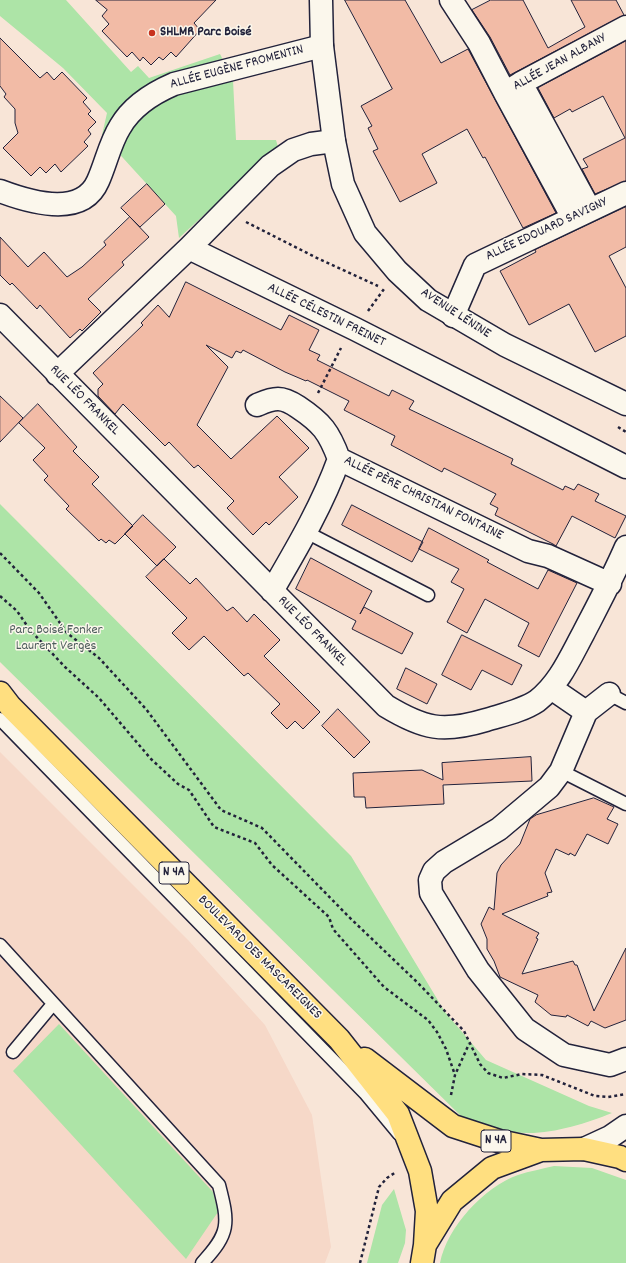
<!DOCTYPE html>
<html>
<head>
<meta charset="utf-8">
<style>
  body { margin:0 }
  canvas { display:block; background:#f8e5d7 }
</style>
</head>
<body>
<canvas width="626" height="1263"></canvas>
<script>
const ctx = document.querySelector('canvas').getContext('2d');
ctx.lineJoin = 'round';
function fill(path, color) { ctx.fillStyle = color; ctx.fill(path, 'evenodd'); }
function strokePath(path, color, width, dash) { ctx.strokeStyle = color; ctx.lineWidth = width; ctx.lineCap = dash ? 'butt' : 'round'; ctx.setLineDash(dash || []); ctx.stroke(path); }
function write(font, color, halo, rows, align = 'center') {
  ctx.font = font + ' Dekko,sans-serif'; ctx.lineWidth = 3; ctx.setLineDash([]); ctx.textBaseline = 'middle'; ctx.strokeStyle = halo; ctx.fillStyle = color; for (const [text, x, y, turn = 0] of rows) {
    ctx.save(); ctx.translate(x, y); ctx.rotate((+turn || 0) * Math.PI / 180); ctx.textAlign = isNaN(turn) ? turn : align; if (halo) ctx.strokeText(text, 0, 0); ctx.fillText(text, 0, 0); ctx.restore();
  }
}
fill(new Path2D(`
  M0 752 189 941 265 1025 312 1115 331 1247 325 1263H0Z`), '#f6d8c8');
fill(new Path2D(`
  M0 0H66L131 72 138 66 149 78 220 54 233 80 236 140H276L278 147 179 238 176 216 102 135 107 113 63 68 0 16Z
  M0 504 351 856 445 1012 486 1060 589 1106 612 1113C588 1123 555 1133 529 1133 507 1133 486 1126 465 1120L0 662Z
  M59 1024 213 1192 218 1212 186 1259 13 1071Z
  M554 1166 592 1168 626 1180V1263H440C447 1227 484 1187 518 1175 530 1171 542 1169 554 1166Z
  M394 1189 406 1230 405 1243 398 1263H367L382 1205Z`), '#ade4a7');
const building = new Path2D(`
  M96 0H216L194 23 200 30 176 57 171 52 163 60 159 57 151 65 143 57 140 61 132 52 127 57 102 31 109 24 102 16 107 10Z
  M345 0H405L441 63 468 49 556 213 523 228 485 157 483 158 467 129 422 154 437 183 400 202 373 151 378 149 368 128 372 126 361 106 392 89Z
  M491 0H523L548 48 585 27 571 0H616L624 15 510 75 490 37 472 10Z
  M0 38 40 78 47 72 54 80 62 72 87 98 83 102 91 111 88 114 96 122 88 130 91 134 84 142 88 146 61 172 55 164 46 173 40 167 31 176 3 148 18 133 15 123V109L4 97 6 94 0 86Z
  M626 41V181L595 194 582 169 588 167 583 159 625 138 603 96 572 112 570 109 554 118 538 88Z
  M147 184 165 204 140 227 121 208Z
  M626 207V247L609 256 626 288V336L595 352 569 304 529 325 500 271 536 252 535 250Z
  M130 217 149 237 122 262 124 265 88 299 101 312 82 331 80 329 70 338 40 305 37 309 12 283 10 285 0 275V237L28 267 44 252 67 277 82 267 106 245 104 242Z
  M186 282 281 330 289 315 319 330 309 350 320 355 317 360 389 396 392 390 414 401 409 409 513 459 511 464 563 490 565 486 574 490 578 484 599 494 595 501 626 516 615 538 572 516 556 546 553 544 495 515 498 508 490 504 496 494 444 468 442 472 391 445 395 436 344 410 349 401 307 380 306 381 285 372 243 350 241 353 236 351 232 358 206 345 228 367 197 425 231 459 277 416 309 448 279 477 298 497 269 525 266 522 253 535 227 508 234 501 198 465 194 468 169 442 165 446 123 404 115 414 98 396V389L103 384 93 373 143 325 141 323 158 305 169 317Z
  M0 396 23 418 0 442Z
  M38 404 77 447 73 451 99 477 92 484 133 526 115 544 109 540 106 543 101 539 99 541 66 509 69 506 44 480 48 476 33 460 45 448 19 423Z
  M352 505 423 542 412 562 342 525Z
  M143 515 176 547 157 566 125 534Z
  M429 528 489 560 487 562 538 589 548 570 577 583 539 657 518 646 529 623 485 599 467 633 447 622 464 589 451 582 459 569 419 549Z
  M311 558 372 591 360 614 364 607 413 633 402 654 352 629 356 621 296 589Z
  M164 559 190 584 196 578 227 611 233 607 247 622 254 614 280 640 264 656 320 712 303 729 295 721 287 729 271 713 280 704 248 673 244 676 204 636 189 650 172 633 187 618 146 577Z
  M462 635 522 665 512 685 482 670 471 690 442 675Z
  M406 668 437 684 427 704 397 689Z
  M338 709 370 742 354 758 322 726Z
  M531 757 532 781 443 785 444 804 366 808 365 797H354L353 773 422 770 443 780 442 763Z
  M594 798 614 807 607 819 618 824 608 844 587 834 575 856 570 853 569 855 556 849 545 873 552 892 547 893 548 896 502 914 539 933 536 938 538 939 522 974 573 961 575 965H577L594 1011 626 948V1020L605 1028 591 1021 588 1026 567 1015 566 1017 551 1015 535 1002 538 995 500 977 494 961 487 949V939L481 924 489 907 494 910 497 873 501 865 520 844 530 819 536 815Z`);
fill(building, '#f2bba6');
strokePath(building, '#22223b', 1);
const lane = new Path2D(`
  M306 532 428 595
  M609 694 626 703
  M0 719 365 1093 399 1134
  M561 771 626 804
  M0 945 219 1185C229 1224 230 1233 202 1263
  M13 1052 53 1004`);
const street = new Path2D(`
  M451 0 479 43 505 93 521 83 626 27
  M521 83 590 210
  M505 93 573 218
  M0 191C29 202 82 218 98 181 106 163 110 143 120 127 132 106 153 93 174 84L322 46
  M189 248 270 166 293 150 311 144 334 141
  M0 315 386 706C424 729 443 733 486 720 502 715 522 711 537 701 559 684 570 658 583 634 598 605 613 577 626 547
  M453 316 475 265 626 193
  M57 374 189 248 355 329 626 467
  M257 405C264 402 270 399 278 399 285 399 292 403 298 407 322 423 329 432 339 459L528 551 548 556 610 584
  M272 591C297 548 322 506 339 459
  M551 688 586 712
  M609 694 586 712 561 771 549 787 499 829 444 862 434 871 430 880 431 893 478 970 525 1029 564 1055 610 1065 626 1059`);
const secondary = new Path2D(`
  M321 0 322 46 334 141 343 184 365 233 397 271 428 300 505 345 626 404
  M584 1149 610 1137 626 1126`);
const primary = new Path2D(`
  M0 693 10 706 339 1039 398 1114 420 1171 427 1211 425 1245
  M365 1059 453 1126 499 1141 541 1150
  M422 1263 425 1245 452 1201 492 1168 541 1150 584 1149 620 1157 626 1160`);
strokePath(lane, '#22223b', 15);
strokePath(street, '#22223b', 25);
strokePath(secondary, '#22223b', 25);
strokePath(primary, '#22223b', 25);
strokePath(new Path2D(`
  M246 222 315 257 378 286
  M368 311 384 289
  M318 393 341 348
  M618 427 626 432
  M0 553 39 593 67 633 99 658 146 709 221 810 262 828 349 917 418 983 464 1031 480 1064 488 1073 503 1078 522 1074 542 1075 595 1096 608 1097 626 1094
  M0 596 17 611 30 630 65 667 99 698 151 759 178 784 189 790 214 827 255 843 272 865 329 917 333 929 384 987 428 1020 437 1032 446 1049 455 1075
  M451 1095 455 1075 469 1044
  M360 1263 379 1187 387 1178 396 1172`), '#22223b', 2.5, [3, 3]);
strokePath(lane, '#fbf7ec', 12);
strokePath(street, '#fbf7ec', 22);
strokePath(secondary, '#fbf7ec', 22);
strokePath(primary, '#ffdf80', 22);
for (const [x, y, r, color] of [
  [152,33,4,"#c8321e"]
]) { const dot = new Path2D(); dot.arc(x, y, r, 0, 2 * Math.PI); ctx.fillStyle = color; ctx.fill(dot); strokePath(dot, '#fbf7ec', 1.5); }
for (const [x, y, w] of [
  [174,873,30],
  [496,1141,30]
]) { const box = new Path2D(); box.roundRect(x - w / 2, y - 11, w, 22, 3); ctx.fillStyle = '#fbf7ec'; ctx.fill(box); strokePath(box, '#22223b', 1); }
write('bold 13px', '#22223b', null, [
  ["N 4A",174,873],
  ["N 4A",496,1141]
]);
write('bold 14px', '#22223b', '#fbf7ec', [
  ["SHLMR Parc Boisé",160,33]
], 'left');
write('14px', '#22223b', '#fbf7ec', [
  ["ALLÉE JEAN ALBANY",560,63,-29],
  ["ALLÉE EUGÈNE FROMENTIN",237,68,-15],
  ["ALLÉE EDOUARD SAVIGNY",547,230,-25],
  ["AVENUE LÉNINE",455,314,33],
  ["ALLÉE CÉLESTIN FREINET",326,316,26],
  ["RUE LÉO FRANKEL",84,401,45],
  ["ALLÉE PÈRE CHRISTIAN FONTAINE",423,499,26],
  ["RUE LÉO FRANKEL",312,632,45],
  ["BOULEVARD DES MASCAREIGNES",259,958,45]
]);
write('14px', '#4c5c5b', '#fbf7ec', [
  ["Parc Boisé Fonker",56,631],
  ["Laurent Vergès",56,647]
]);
</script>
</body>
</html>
